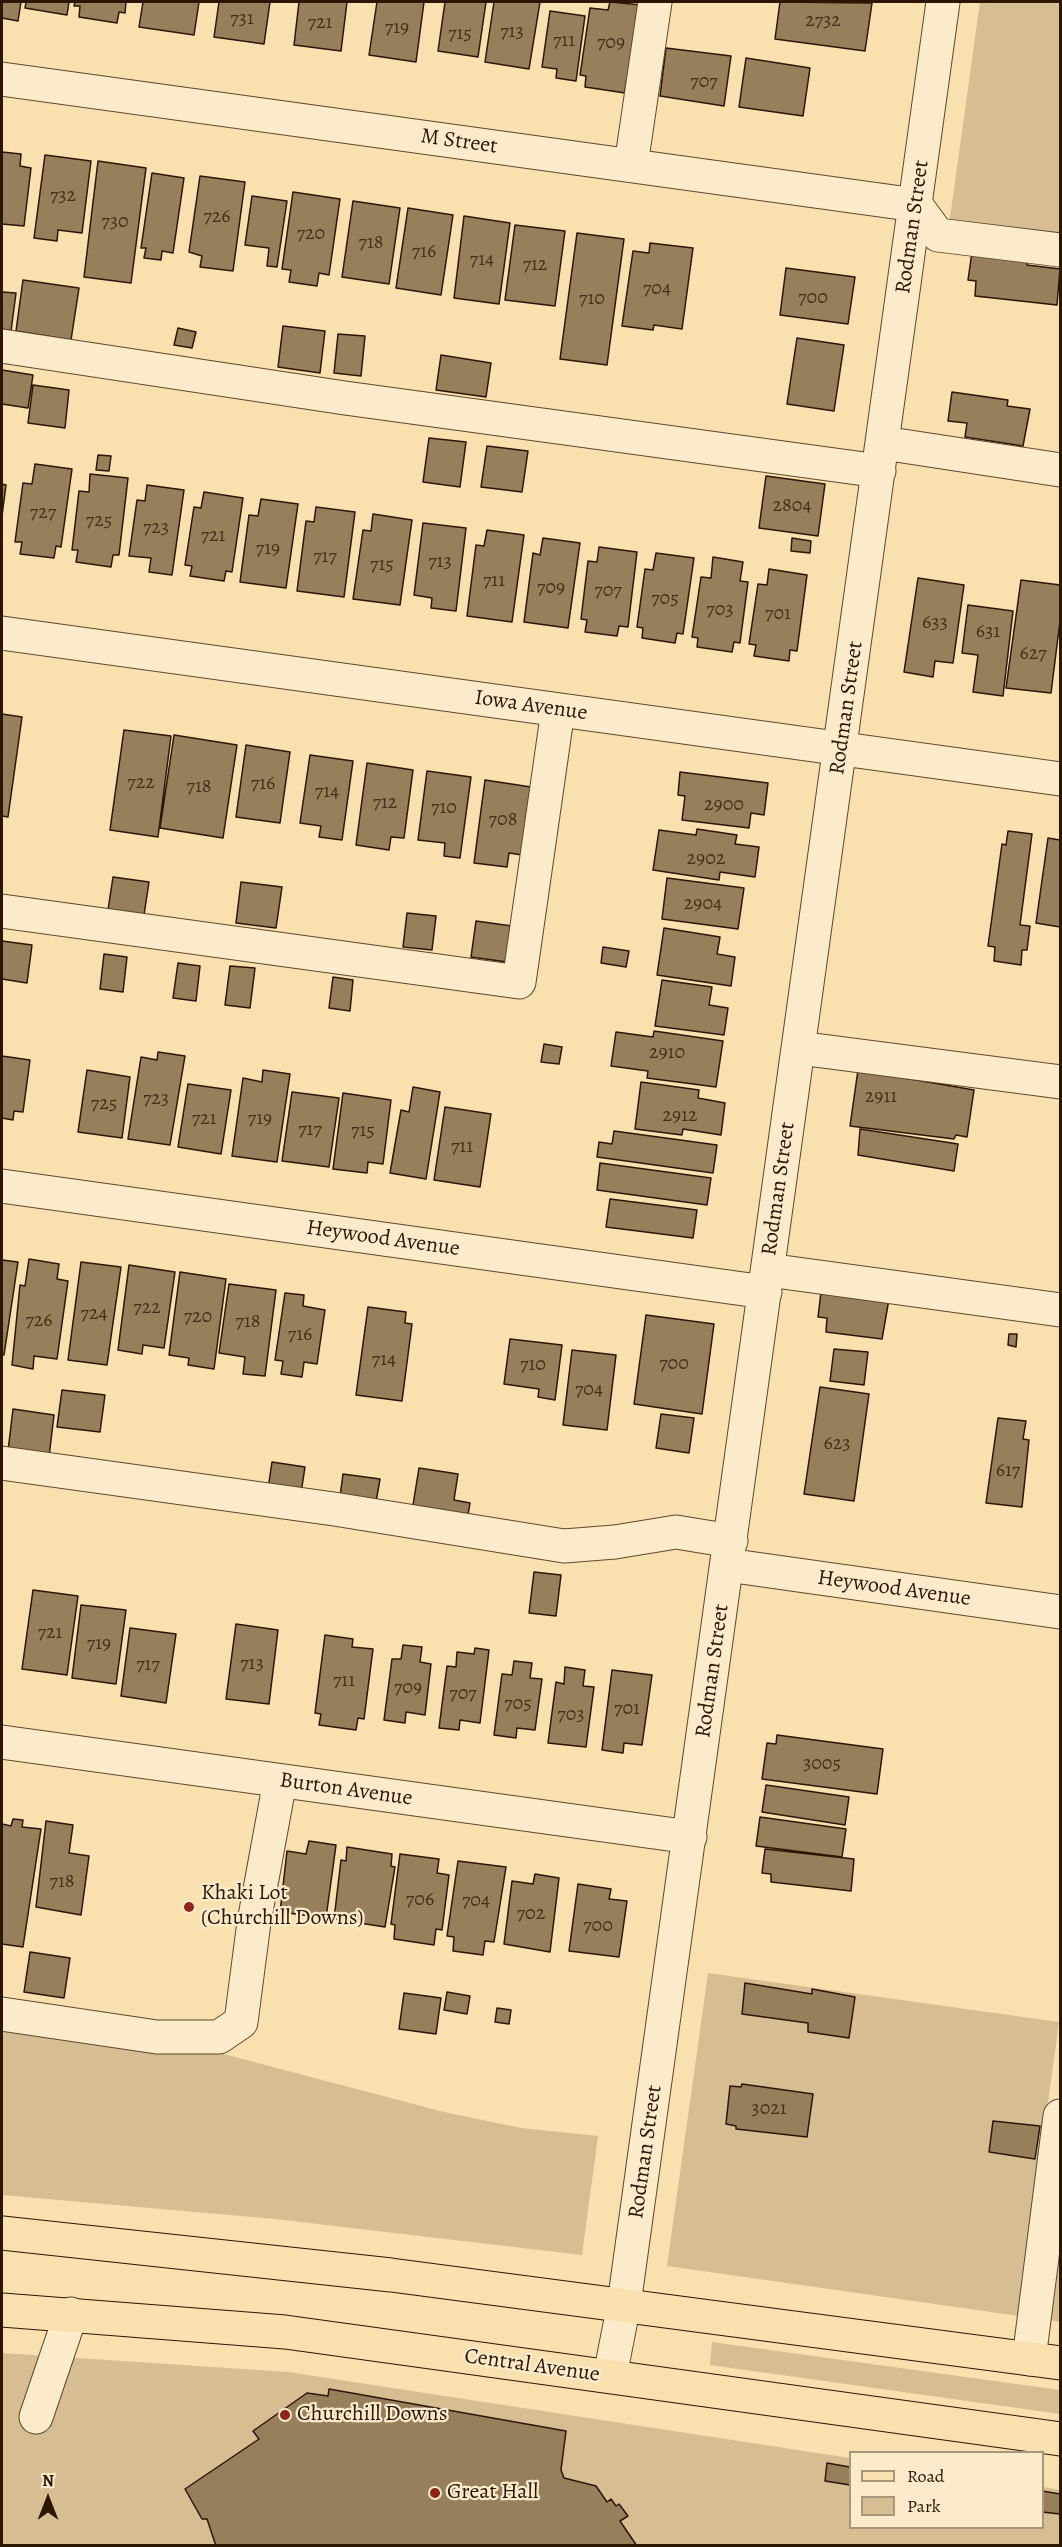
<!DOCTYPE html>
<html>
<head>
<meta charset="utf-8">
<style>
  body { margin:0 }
  #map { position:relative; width:1062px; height:2547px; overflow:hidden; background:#f9e0af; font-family:Alegreya,serif }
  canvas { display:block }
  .frame { position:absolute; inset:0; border:3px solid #2c1602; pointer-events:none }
  .legend { position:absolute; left:849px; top:2451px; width:195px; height:78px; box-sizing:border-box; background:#fbebcb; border:2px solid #a8967b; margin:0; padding:8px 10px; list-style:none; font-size:18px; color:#2c1602 }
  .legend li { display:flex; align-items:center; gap:12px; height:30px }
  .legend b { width:30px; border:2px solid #a8967b }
  .north { position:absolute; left:18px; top:2469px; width:60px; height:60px; -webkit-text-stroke:4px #fbebcb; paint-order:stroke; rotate:0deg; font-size:16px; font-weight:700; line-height:24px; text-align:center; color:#2c1602 }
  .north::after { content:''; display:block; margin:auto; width:21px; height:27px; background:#2c1602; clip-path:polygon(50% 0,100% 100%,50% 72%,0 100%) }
</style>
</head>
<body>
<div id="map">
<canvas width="1062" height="2547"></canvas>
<div class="frame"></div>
<ul class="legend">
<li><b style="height:8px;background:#f9e0af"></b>Road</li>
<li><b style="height:16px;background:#d6be92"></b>Park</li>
</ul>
<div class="north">N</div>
</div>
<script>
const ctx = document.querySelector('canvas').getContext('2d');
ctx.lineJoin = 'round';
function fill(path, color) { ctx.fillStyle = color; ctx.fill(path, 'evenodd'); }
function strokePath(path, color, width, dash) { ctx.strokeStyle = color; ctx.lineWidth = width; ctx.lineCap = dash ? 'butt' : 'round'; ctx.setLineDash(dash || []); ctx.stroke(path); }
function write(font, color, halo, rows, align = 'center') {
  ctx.font = font + ' Alegreya,serif'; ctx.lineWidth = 4.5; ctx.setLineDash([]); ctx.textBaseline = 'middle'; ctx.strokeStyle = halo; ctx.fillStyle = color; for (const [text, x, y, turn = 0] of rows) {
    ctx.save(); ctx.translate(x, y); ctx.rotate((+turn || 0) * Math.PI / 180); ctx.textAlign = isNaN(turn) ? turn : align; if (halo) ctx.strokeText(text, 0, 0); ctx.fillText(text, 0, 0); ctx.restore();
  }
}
fill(new Path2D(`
  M980 2H1060V241L949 225Z
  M708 1973 1059 2022 1019 2316 667 2266Z
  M2 2021 216 2052 444 2112 521 2128 598 2136 582 2255 275 2219 2 2195Z
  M1060 2210V2322L1045 2319Z
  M712 2342 1060 2390V2414L710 2365Z
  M2 2353 288 2372 850 2458V2528H1042L1043 2487 1060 2490V2545H2Z`), '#d6be92');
const building = new Path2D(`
  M2 2H21L18 21 2 18Z
  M26 2H69L67 15 25 8Z
  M75 2H126L125 13 119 12 117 23 79 17 80 6H74Z
  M143 2H199L194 35 139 27Z
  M219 2H270L264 44 214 37Z
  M299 2H347L341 51 294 45Z
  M377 2H424L416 62 369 55Z
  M445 2H486L478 57 438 51Z
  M494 2H540L529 69 485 62Z
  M610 2 642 5 632 83 626 82 625 93 585 87 586 76 580 75 590 8 608 10Z
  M780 2 872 3 865 51 775 39Z
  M550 11 585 16 576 81 556 78 557 69 542 67Z
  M666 48 731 56 724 106 660 96Z
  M746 58 810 68 803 116 739 107Z
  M2 152 21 154 20 166 31 168 24 226 2 224Z
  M45 155 91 161 82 233 58 230 57 241 34 238Z
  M98 161 146 168 131 283 84 277Z
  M152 173 184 178 173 253 162 251 161 260 144 258 146 248H141Z
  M200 176 245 182 233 271 200 267 202 256 189 252Z
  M293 192 340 199 329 275 319 273 317 286 289 282 291 270 282 269Z
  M252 196 287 201 277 267 267 266 269 248 245 245Z
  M353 201 400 208 389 284 342 277Z
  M408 208 453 215 441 295 396 288Z
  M464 216 510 223 499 304 454 298Z
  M515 225 565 231 555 306 505 300Z
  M577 233 624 239 607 365 560 359Z
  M650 243 693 248 682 329 654 325 653 330 622 326 633 251 649 253Z
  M972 252 1027 261V265L1060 269 1057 305 975 296 976 281 968 280Z
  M786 268 855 277 848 324 780 315Z
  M23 280 79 288 71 340 16 331Z
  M2 292 16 293 11 331 2 329Z
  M283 326 325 331 320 373 278 367Z
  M178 328 196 332 192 348 174 345Z
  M338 334 365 336 361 376 334 373Z
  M797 338 844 345 834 411 787 404Z
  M441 355 491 363 486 397 436 390Z
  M2 370 33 375 28 408 2 404Z
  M33 385 69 390 65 428 28 423Z
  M952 392 1008 400 1007 406 1030 409 1023 446 965 437 967 423 948 421Z
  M429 438 466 442 460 487 423 482Z
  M487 446 528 451 522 492 481 487Z
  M98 455 111 456 109 471 96 470Z
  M35 464 72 469 61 547 56 546 54 558 20 554 22 542H15L23 483 32 484Z
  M90 474 128 478 119 555H113L111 567 76 562 78 550H72L79 491 89 492Z
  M766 476 825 484 818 536 759 528Z
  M2 484 6 485 2 516Z
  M147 485 184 490 172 575 149 572 151 558 129 556 137 500 145 501Z
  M204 492 243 498 232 572 226 571 224 581 190 576 192 566 185 565 194 507 201 508Z
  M261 499 298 504 286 588 240 582 249 515 258 516Z
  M316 507 355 512 344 597 297 591 306 521 314 522Z
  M373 514 412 520 400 605 353 599 363 530 371 531Z
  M423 523 466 528 456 611 431 608 432 598 414 595Z
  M487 530 524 535 512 622 467 616 476 545 484 546Z
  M543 538 580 543 568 628 524 622 533 553 540 555Z
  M792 538 811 541 810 553 791 551Z
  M599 547 637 552 628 627 619 626 617 636 585 632 587 620 581 619 588 561 597 562Z
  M656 553 694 558 683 634 677 633 675 643 642 638 643 628 637 627 645 569 653 570Z
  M713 557 743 562 740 581 748 582 740 643 734 642 732 652 697 647 698 638 692 637 701 577 711 578Z
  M769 569 807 575 797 651 790 650 789 661 754 656 756 645 749 644 758 584 767 585Z
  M918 578 964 585 953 663 935 661 933 677 904 672Z
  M1021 580 1060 585V621L1051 693 1006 688Z
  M968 605 1013 611 1003 696 973 692 978 655 962 653Z
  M2 714 22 717 8 817 2 816Z
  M124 730 171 736 158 837 110 830Z
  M174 735 237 745 223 838 160 828Z
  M246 745 290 752 280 823 236 817Z
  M310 755 353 761 342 840 319 837 321 826 300 823Z
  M367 763 413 770 404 838 391 837 389 850 356 845Z
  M427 771 471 777 460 858 444 856 445 843 418 840Z
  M680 772 768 783 764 815 751 813 749 828 682 820 685 796 678 795Z
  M485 780 531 787 522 855 509 853 507 867 474 863Z
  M697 829 737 835 735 844 759 847 755 877 720 872 719 880 653 870 659 830 696 835Z
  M1008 831 1032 834 1020 925 1030 926 1027 950H1022L1021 965 994 961 995 947 988 946 1002 844 1006 845Z
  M1048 838 1060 840V927L1036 923Z
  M113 877 149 882 144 915 108 910Z
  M667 878 744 888 738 929 662 919Z
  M241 882 282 887 276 928 236 923Z
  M407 913 436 916 432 950 403 947Z
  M476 921 512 926 507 962 471 957Z
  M664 928 720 937 717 954 735 957 731 986 657 975Z
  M2 941 32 945 27 983 2 979Z
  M603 947 629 951 626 967 601 963Z
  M104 954 127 957 123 992 100 989Z
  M178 963 200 966 196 1001 173 998Z
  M230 966 255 968 250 1008 225 1005Z
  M333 977 353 980 350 1011 329 1008Z
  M662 980 712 987 709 1005 728 1008 724 1035 655 1026Z
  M654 1031 723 1041 716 1087 647 1078 648 1071 611 1066 616 1032 653 1037Z
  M544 1044 562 1047 559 1064 541 1062Z
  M158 1052 185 1056 170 1145 128 1139 141 1057 157 1060Z
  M2 1056 30 1060 23 1112 14 1111 13 1120 2 1118Z
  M87 1070 130 1077 122 1138 78 1132Z
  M263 1070 290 1074 277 1162 232 1156 243 1078 262 1082Z
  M858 1070 974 1090 967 1137 956 1135 954 1139 850 1126Z
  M641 1082 699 1090 698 1098 725 1103 721 1135 683 1129 682 1135 635 1129Z
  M188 1084 231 1090 221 1154 178 1147Z
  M413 1087 440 1092 426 1179 390 1173 401 1110 409 1112Z
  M292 1092 339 1098 329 1167 282 1161Z
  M343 1093 391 1100 383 1164 368 1162 367 1173 333 1169Z
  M445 1107 491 1114 480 1187 434 1180Z
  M860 1129 958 1144 954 1171 858 1155Z
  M614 1131 717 1145 713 1173 597 1157 599 1142 612 1144Z
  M600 1163 711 1178 707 1205 597 1190Z
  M610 1199 697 1210 693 1238 606 1227Z
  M29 1259 59 1264 57 1279 68 1281 57 1359 34 1356 33 1369 12 1365 20 1285 25 1286Z
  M2 1260 18 1262 4 1355H2Z
  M81 1262 121 1267 107 1365 68 1360Z
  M129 1265 175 1272 164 1348 143 1345 142 1354 118 1350Z
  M180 1272 226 1279 214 1369 188 1365 189 1358 169 1355Z
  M229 1284 276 1290 265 1376 243 1374 245 1357 219 1353Z
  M821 1292 889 1299 882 1339 826 1332 827 1318 818 1317Z
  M285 1293 304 1295 303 1306 325 1310 317 1364 304 1362 302 1377 281 1374 283 1361 275 1360Z
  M368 1307 406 1312 405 1323 412 1324 402 1401 356 1395Z
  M646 1315 714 1324 702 1414 634 1404Z
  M1009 1334H1017L1016 1347 1008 1345Z
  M510 1339 562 1345 555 1400 538 1397 539 1389 504 1384Z
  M834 1349 868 1352 864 1385 830 1381Z
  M572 1350 616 1355 607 1430 563 1425Z
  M820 1387 869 1394 854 1501 804 1494Z
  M62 1390 105 1395 100 1432 57 1427Z
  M13 1409 54 1415 49 1457 8 1451Z
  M661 1414 694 1418 689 1453 656 1448Z
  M998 1418 1026 1421 1023 1439 1029 1440 1022 1507 986 1503Z
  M272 1462 305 1467 301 1493 268 1489Z
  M419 1468 458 1474 454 1500 470 1503 468 1515 413 1505Z
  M343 1474 380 1479 376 1502 340 1497Z
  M534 1572 561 1575 556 1616 529 1613Z
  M33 1590 78 1596 67 1675 22 1669Z
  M81 1605 126 1610 116 1684 72 1678Z
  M236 1624 278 1630 269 1704 226 1699Z
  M130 1628 176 1634 166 1703 121 1696Z
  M325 1635 353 1639 352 1647 373 1649 364 1719 358 1718 356 1730 319 1725 321 1714 315 1713Z
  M403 1645 422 1647 420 1662 431 1664 425 1715 406 1712 405 1723 384 1720 392 1659H401Z
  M475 1648 489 1650 480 1723 460 1720 459 1730 439 1728 447 1666 456 1667 457 1652 474 1654Z
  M514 1661 532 1663 530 1678 542 1679 535 1730 517 1728 516 1738 494 1735 502 1674 512 1675Z
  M565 1667 585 1670 583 1686 594 1687 586 1747 548 1743 556 1682 564 1684Z
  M612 1670 652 1675 642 1745 624 1743 623 1753 602 1750Z
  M777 1735 883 1749 877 1794 762 1779 767 1743 776 1744Z
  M766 1785 849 1797 845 1825 762 1812Z
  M760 1817 846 1829 842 1857 756 1846Z
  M13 1819 23 1820 22 1827 41 1829 23 1947 2 1944V1824L11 1826Z
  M46 1821 73 1825 69 1853 89 1856 81 1915 36 1907Z
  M309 1841 336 1845 326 1918 280 1912 287 1851 306 1854Z
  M347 1847 392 1854 391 1866 395 1867 385 1927 334 1919 341 1860 346 1861Z
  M765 1849 854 1859 851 1891 771 1882V1874L762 1873Z
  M400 1854 439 1859 437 1873 449 1875 442 1930 436 1929 434 1945 394 1939 395 1925 391 1924Z
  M458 1861 506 1867 494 1942 485 1941 483 1955 453 1951 454 1937 447 1936Z
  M535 1874 559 1878 550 1952 504 1944 512 1881 533 1884Z
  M578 1884 611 1889 609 1899 627 1901 619 1957 569 1951Z
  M30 1952 70 1958 64 1998 24 1992Z
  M745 1983 812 1994V1989L855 1997 849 2038 808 2032V2023L742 2014Z
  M447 1992 470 1996 467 2014 444 2010Z
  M404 1993 441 1998 436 2034 399 2029Z
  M497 2008 511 2010 509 2024 495 2022Z
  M742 2084 813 2094 807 2137 736 2129V2126L726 2124 730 2086 741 2087Z
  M993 2121 1040 2126 1035 2159 989 2152Z
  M329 2389 566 2431 561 2470 564 2478 596 2486 607 2502 611 2499 616 2506 619 2504 628 2516 620 2521 637 2546H216L207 2519H202L185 2489 259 2439 253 2431 307 2393 328 2396Z
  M827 2463 850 2467V2485L825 2481Z
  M1042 2491 1060 2494V2514L1042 2512Z`);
fill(building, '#977f5c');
strokePath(building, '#2c1602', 1.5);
const minor = new Path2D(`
  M2 79 916 205 938 235 1060 250
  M631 165 655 2
  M2 346 345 398 879 471
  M883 443 1060 470
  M2 633 1060 779
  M2 911 519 982 558 710
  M799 1048 1060 1082
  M2 1186 765 1292
  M768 1270 1060 1310
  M2 1463 334 1509 564 1546 615 1542 676 1532 731 1541
  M727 1565 1060 1612
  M2 1742 690 1837
  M2 2014 157 2037H219L241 2022 254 1922 280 1781
  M1029 2359 1060 2116
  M610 2376 624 2304 943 2
  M36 2417 71 2314`);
const major = new Path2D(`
  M2 2233 391 2275 1060 2363
  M2 2310 285 2332 1060 2439`);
strokePath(minor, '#5f482d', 35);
strokePath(major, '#2c1602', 35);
strokePath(minor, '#fbebcb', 33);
strokePath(major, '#f9e0af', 33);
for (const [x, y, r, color] of [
  [189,1907,6,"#8f2418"],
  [285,2415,6,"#8f2418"],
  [435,2493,6,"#8f2418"]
]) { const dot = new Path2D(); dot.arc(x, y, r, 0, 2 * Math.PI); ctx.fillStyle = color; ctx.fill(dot); strokePath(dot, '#fbebcb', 2); }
write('20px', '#473018', null, [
  ["731",242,19],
  ["2732",823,21],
  ["721",320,23],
  ["719",397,28],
  ["713",512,32],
  ["715",460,34],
  ["711",564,41],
  ["709",611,43],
  ["707",704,82],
  ["732",63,196],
  ["726",217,217],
  ["730",115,222],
  ["720",311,234],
  ["718",371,243],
  ["716",424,252],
  ["714",482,260],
  ["712",535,265],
  ["704",657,289],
  ["700",813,298],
  ["710",592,299],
  ["2804",792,506],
  ["727",43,513],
  ["725",99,521],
  ["723",156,528],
  ["721",213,536],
  ["719",268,549],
  ["717",325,557],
  ["713",440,562],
  ["715",382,565],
  ["711",494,581],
  ["709",551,588],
  ["707",608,591],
  ["705",665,599],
  ["703",720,610],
  ["701",778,614],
  ["633",935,623],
  ["631",988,632],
  ["627",1033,654],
  ["722",141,783],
  ["716",263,784],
  ["718",199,787],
  ["714",327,792],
  ["712",385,803],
  ["2900",724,805],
  ["710",444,808],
  ["708",503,820],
  ["2902",706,859],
  ["2904",703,904],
  ["2910",667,1053],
  ["2911",881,1097],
  ["723",156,1099],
  ["725",104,1104],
  ["2912",680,1116],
  ["721",204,1119],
  ["719",260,1119],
  ["717",310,1130],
  ["715",363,1131],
  ["711",462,1147],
  ["722",147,1308],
  ["724",94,1314],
  ["720",198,1317],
  ["726",39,1321],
  ["718",248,1322],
  ["716",300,1335],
  ["714",384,1360],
  ["700",674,1364],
  ["710",533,1365],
  ["704",589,1390],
  ["623",837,1444],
  ["617",1008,1471],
  ["721",50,1633],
  ["719",99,1644],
  ["713",252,1664],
  ["717",148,1665],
  ["711",344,1681],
  ["709",408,1688],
  ["707",463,1694],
  ["705",518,1704],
  ["701",627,1709],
  ["703",571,1715],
  ["3005",822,1764],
  ["718",62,1882],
  ["706",420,1900],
  ["704",476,1901],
  ["702",531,1914],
  ["700",598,1926],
  ["3021",769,2109]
]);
write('22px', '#2c1602', '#fbebcb', [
  ["M Street",459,142,8],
  ["Rodman Street",913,227,-82],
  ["Iowa Avenue",531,706,8],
  ["Rodman Street",847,708,-82],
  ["Rodman Street",779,1189,-82],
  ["Heywood Avenue",383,1239,8],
  ["Heywood Avenue",894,1589,8],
  ["Rodman Street",713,1671,-82],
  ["Burton Avenue",346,1790,8],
  ["Rodman Street",646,2152,-82],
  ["Central Avenue",532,2366,8]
]);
write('22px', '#2c1602', '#fbebcb', [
  ["Khaki Lot",201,1894],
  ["(Churchill Downs)",201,1919],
  ["Churchill Downs",297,2415],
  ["Great Hall",447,2493]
], 'left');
</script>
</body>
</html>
